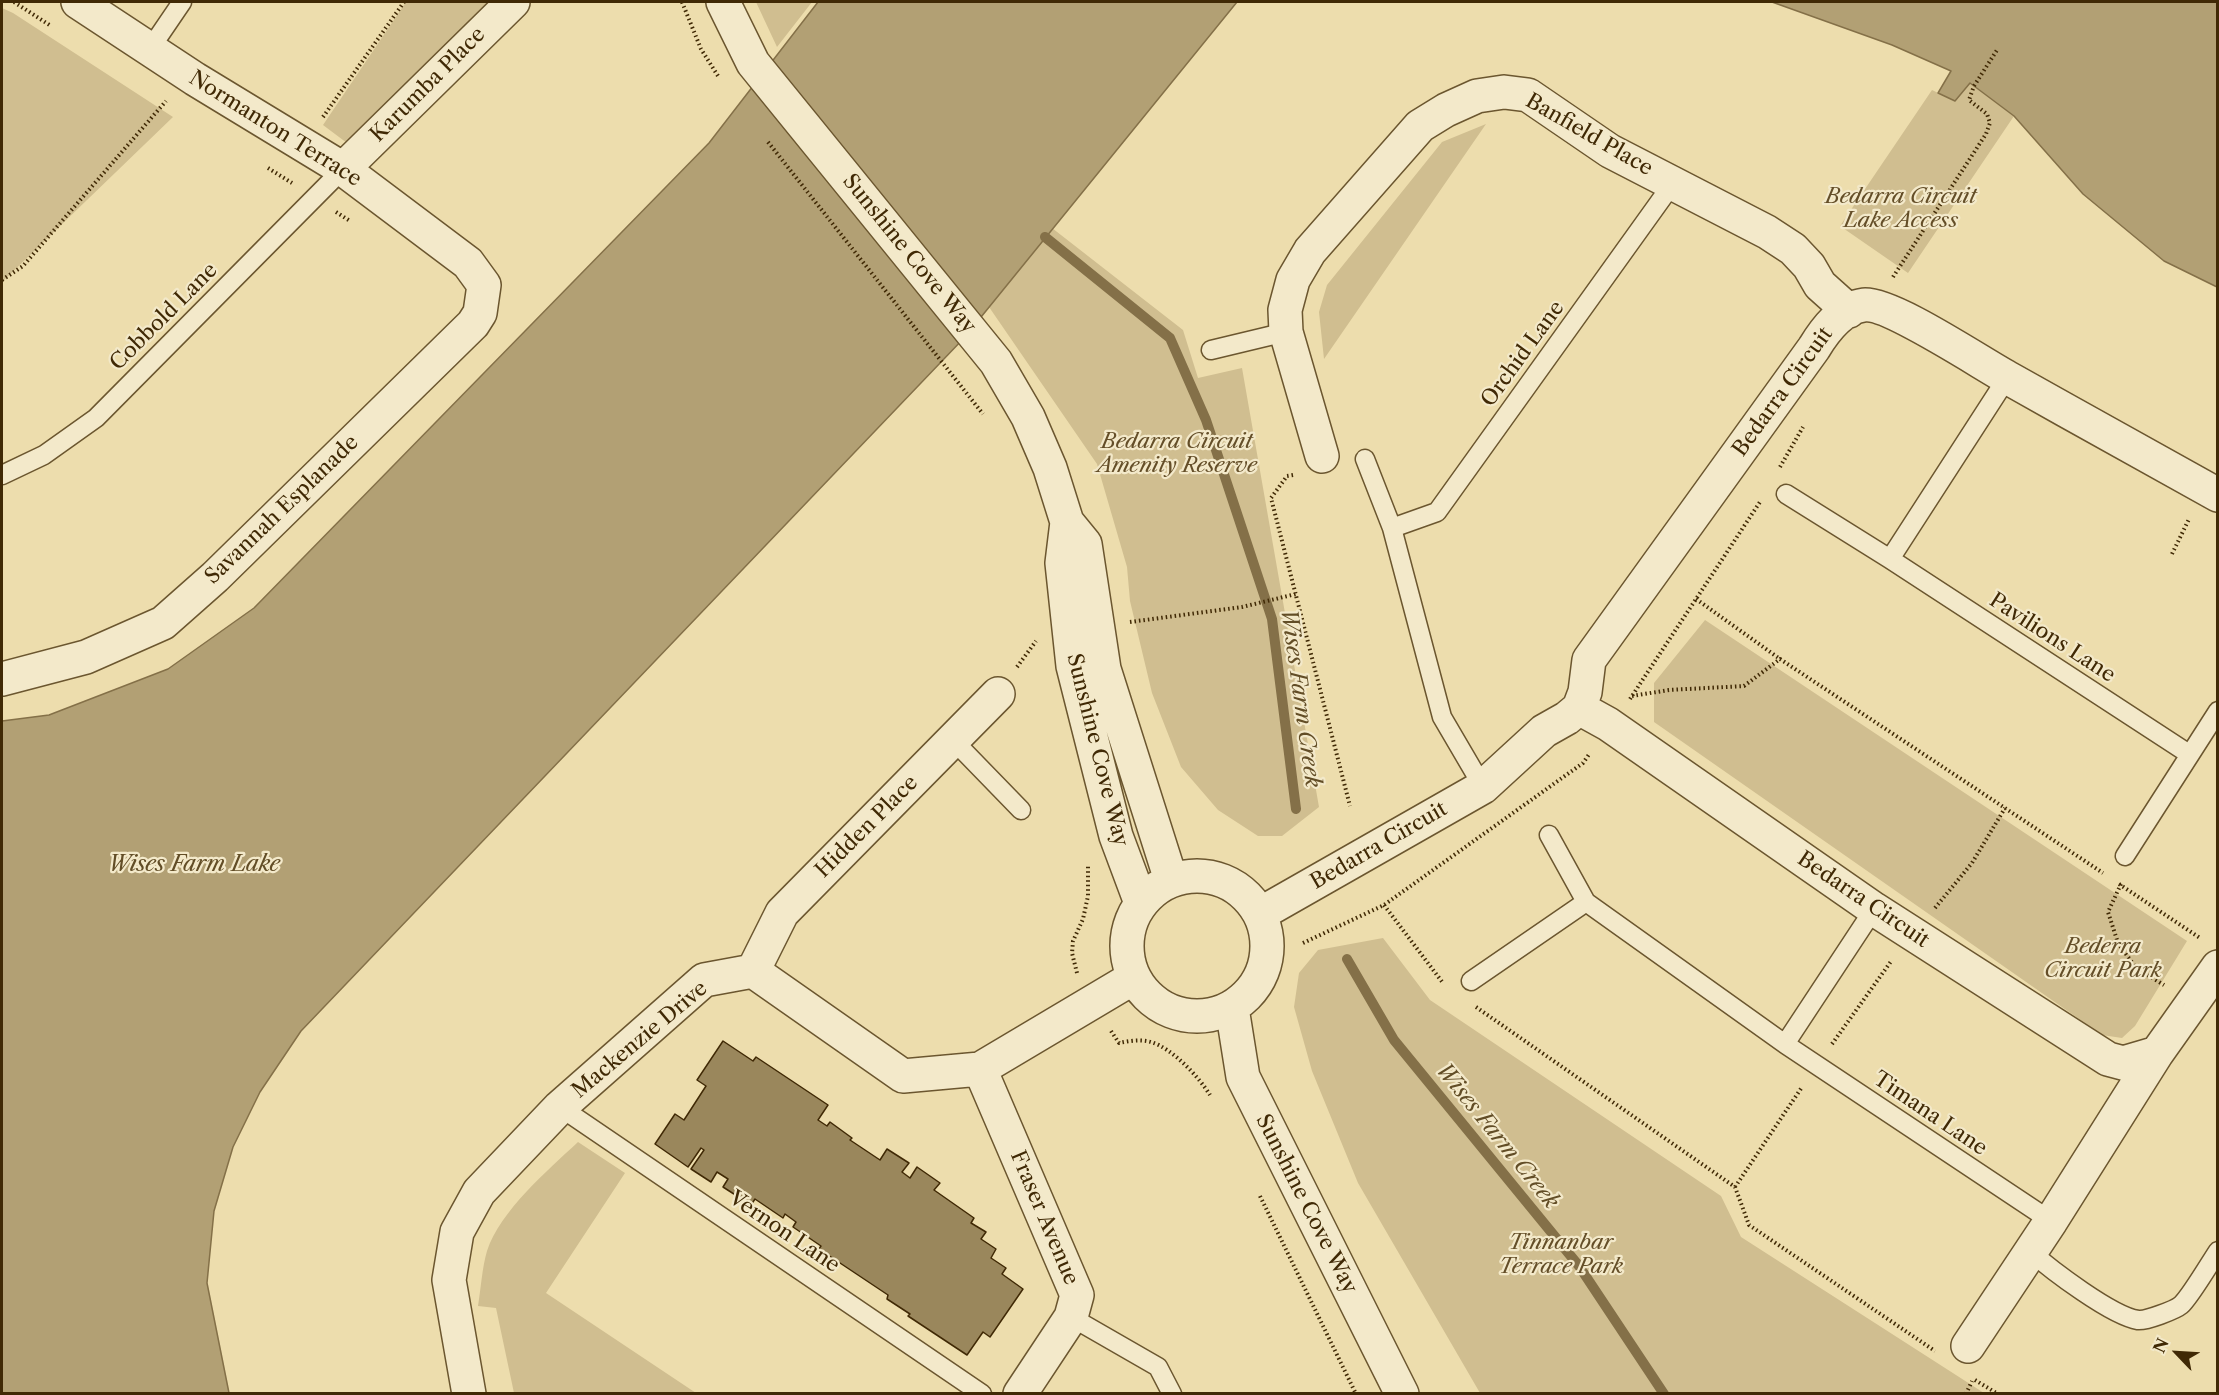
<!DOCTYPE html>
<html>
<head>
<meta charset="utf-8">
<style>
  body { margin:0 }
  #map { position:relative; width:2219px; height:1395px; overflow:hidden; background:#edddad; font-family:"Libre Caslon Text",serif }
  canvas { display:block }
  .frame { position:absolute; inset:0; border:3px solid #402905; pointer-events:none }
  .north { position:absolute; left:2147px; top:1323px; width:60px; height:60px; -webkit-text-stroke:4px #f3e9ca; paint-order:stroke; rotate:295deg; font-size:16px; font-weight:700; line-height:24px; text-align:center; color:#402905 }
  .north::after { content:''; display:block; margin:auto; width:21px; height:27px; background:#402905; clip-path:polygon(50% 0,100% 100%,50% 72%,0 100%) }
</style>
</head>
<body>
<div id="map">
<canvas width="2219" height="1395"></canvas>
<div class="frame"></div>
<div class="north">N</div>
</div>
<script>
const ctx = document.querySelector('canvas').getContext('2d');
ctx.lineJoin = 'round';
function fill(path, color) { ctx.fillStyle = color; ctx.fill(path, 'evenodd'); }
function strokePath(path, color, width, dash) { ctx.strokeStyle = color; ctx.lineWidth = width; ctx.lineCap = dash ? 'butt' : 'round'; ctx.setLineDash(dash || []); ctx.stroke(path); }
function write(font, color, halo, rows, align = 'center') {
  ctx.font = font + ' "Libre Caslon Text",serif'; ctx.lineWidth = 4.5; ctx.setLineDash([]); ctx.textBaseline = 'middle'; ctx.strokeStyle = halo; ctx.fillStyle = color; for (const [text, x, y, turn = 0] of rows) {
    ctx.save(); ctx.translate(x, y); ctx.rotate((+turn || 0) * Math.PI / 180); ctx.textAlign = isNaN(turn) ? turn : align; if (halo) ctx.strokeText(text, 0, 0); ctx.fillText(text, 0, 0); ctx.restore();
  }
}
fill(new Path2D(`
  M406 2H493L347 143 323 125Z
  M756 2H812L777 47Z
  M2 8 13 13 173 117 2 282Z
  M1970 82 2014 116 1908 273 1840 226 1932 90 1955 101Z
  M1486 124 1324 359 1319 312 1327 285 1442 142Z
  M1052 228 1183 330 1198 378 1242 368 1319 807 1282 836H1258L1218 810 1181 767 1152 693 1130 601 1127 567 1097 464 989 307Z
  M1705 620 2187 941 2135 1026 2122 1038 2102 1035 1654 722V683Z
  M1383 938 1430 1000 1721 1196 1741 1237 1984 1393H1480L1358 1183 1312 1071 1294 1007 1299 973 1318 950Z
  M578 1142 625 1173 546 1293 696 1393H514L496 1308 478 1306C481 1288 482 1268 487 1251 500 1211 548 1170 578 1142Z`), '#d0be90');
const water = new Path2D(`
  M818 2H1237L964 338 301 1031 260 1092 233 1147 214 1211 207 1283 229 1393H2V721L49 715 168 669 254 608 709 143Z
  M1772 2H2217V287L2164 261 2083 194 2014 116 1970 83 1955 101 1938 93 1951 71 1892 45Z`);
fill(water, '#b2a074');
strokePath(water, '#847048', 1.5);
strokePath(new Path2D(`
  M1045 237 1170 338 1206 420 1272 619 1296 809
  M1347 959 1394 1040 1579 1266 1664 1394`), '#847048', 10);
const building = new Path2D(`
  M723 1041 753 1061 756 1057 828 1105 818 1120 827 1126 830 1122 852 1138 850 1140 880 1160 887 1149 909 1163 902 1172 910 1178 917 1167 940 1183 934 1190 974 1218 971 1223 986 1232 981 1239 996 1249 991 1258 1006 1268 1002 1274 1023 1289 990 1337 983 1332 967 1355 908 1316 910 1314 887 1299 888 1295 819 1249 821 1246 793 1227 796 1222 785 1214 783 1218 755 1199 751 1205 723 1187 728 1179 717 1172 711 1182 691 1169 704 1150 701 1148 688 1167 655 1144 675 1114 684 1120 706 1086 697 1080Z`);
fill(building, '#9a875c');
strokePath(building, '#402905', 1.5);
const lane = new Path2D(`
  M150 49 182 2
  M1211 350 1286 332
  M1365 459 1392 528 1442 717 1483 787
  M2 475 44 455 96 418 343 169
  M1786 494 1890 559 2189 754
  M1392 528 1437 512 1673 183
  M1890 559 2007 378
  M953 740 1021 810
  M1549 835 1586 902 1785 1044 2051 1221
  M2125 856 2218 711
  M1471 981 1586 902
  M1785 1044 1874 909
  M560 1107 982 1394
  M2030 1251C2051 1270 2112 1316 2138 1320 2146 1321 2175 1310 2181 1305 2190 1297 2210 1263 2218 1251
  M1071 1317 1158 1367 1172 1394`);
const street = new Path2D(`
  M723 2 753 63 996 362 1028 417 1050 468 1067 522 1085 544 1104 669 1171 880
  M343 169 513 2
  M1322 456 1286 332 1285 310 1293 280 1310 251 1420 126 1446 110 1477 96 1504 92 1528 95 1610 151 1767 232 1793 249 1809 266 1820 285 1849 311
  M1067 522 1062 563 1073 666 1116 836 1141 903
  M2 679 86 657 163 623 215 577 473 324 480 313 484 285 468 263 343 169 195 79 78 2
  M1579 708 1608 724 1874 909 2108 1059 2123 1063 2157 1053 2218 967
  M1127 946a70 70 0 1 1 140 0a70 70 0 1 1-140 0Z
  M1260 914 1483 787 1544 731 1567 718 1579 708 1585 692 1589 660 1814 348C1825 330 1841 308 1864 305 1890 302 1982 364 2010 379 2079 418 2148 456 2218 495
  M753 971 782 913 998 694
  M1232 1008 1243 1077 1402 1394
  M980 1069 1077 1295 1071 1317 1020 1394
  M1968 1346 2051 1221 2157 1053
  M469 1394 449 1280 457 1232 479 1192 560 1107 704 980 753 971 903 1076 980 1069 1133 978`);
strokePath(lane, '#6b562f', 21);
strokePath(street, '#6b562f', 36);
strokePath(new Path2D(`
  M14 2 51 26
  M682 2 701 49 718 76
  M323 117 404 2
  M768 142 983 414
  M268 168 292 183
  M336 212 350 221
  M1893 277 1986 134 1990 123 1987 114 1969 100 1974 86 1997 50
  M2 280 23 266 166 101
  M1780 467 1803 427
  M1293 475 1287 476 1271 498 1350 806
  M2172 554 2189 519
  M1696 599 1780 659
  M1130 622 1242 607 1296 594
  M1017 667 1036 641
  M1632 696 1669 690 1744 686 1780 659 2103 873
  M1630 699 1760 502
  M2119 884 2200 938
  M2121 884 2108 912 2118 943 2136 968 2164 985
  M1384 905 1443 983
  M1935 908 1972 863 2005 808
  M1303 943 1384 905 1583 763 1590 753
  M1077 973 1072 953 1073 941 1083 919 1088 896V864
  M1476 1007 1735 1187 1749 1225 1935 1351
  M1111 1031 1119 1043C1129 1041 1140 1039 1151 1042 1172 1048 1199 1077 1210 1095
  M1832 1044 1892 960
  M1735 1187 1802 1087
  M1260 1196 1356 1394
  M1975 1380 1998 1394
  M1966 1394 1972 1381`), '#402905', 4, [1.5, 3]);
strokePath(lane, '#f3e9ca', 18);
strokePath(street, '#f3e9ca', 33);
write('21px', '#402905', '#f3e9ca', [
  ["Karumba Place",428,85,-45],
  ["Normanton Terrace",275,129,32],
  ["Banfield Place",1589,135,30],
  ["Sunshine Cove Way",909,254,51],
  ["Cobbold Lane",164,317,-45],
  ["Orchid Lane",1523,354,-54],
  ["Bedarra Circuit",1783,392,-54],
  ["Savannah Esplanade",282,510,-44],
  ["Pavilions Lane",2052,638,33],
  ["Sunshine Cove Way",1097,750,76],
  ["Hidden Place",867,827,-45],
  ["Bedarra Circuit",1379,846,-30],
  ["Bedarra Circuit",1863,900,34],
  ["Mackenzie Drive",640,1040,-40],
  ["Timana Lane",1930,1114,34],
  ["Sunshine Cove Way",1306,1204,63],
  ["Fraser Avenue",1044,1218,67],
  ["Vernon Lane",784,1232,34]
]);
write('italic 21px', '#644e28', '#f3e9ca', [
  ["Bedarra Circuit",1901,197],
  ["Lake Access",1901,221],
  ["Bedarra Circuit",1177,442],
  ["Amenity Reserve",1177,466],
  ["Bederra",2103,947],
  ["Circuit Park",2103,971],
  ["Tinnanbar",1561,1243],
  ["Terrace Park",1561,1267]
]);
write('italic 22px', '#624d26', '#f3e9ca', [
  ["Wises Farm Creek",1300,698,82],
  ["Wises Farm Lake",194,865],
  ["Wises Farm Creek",1497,1136,51]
]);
</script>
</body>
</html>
